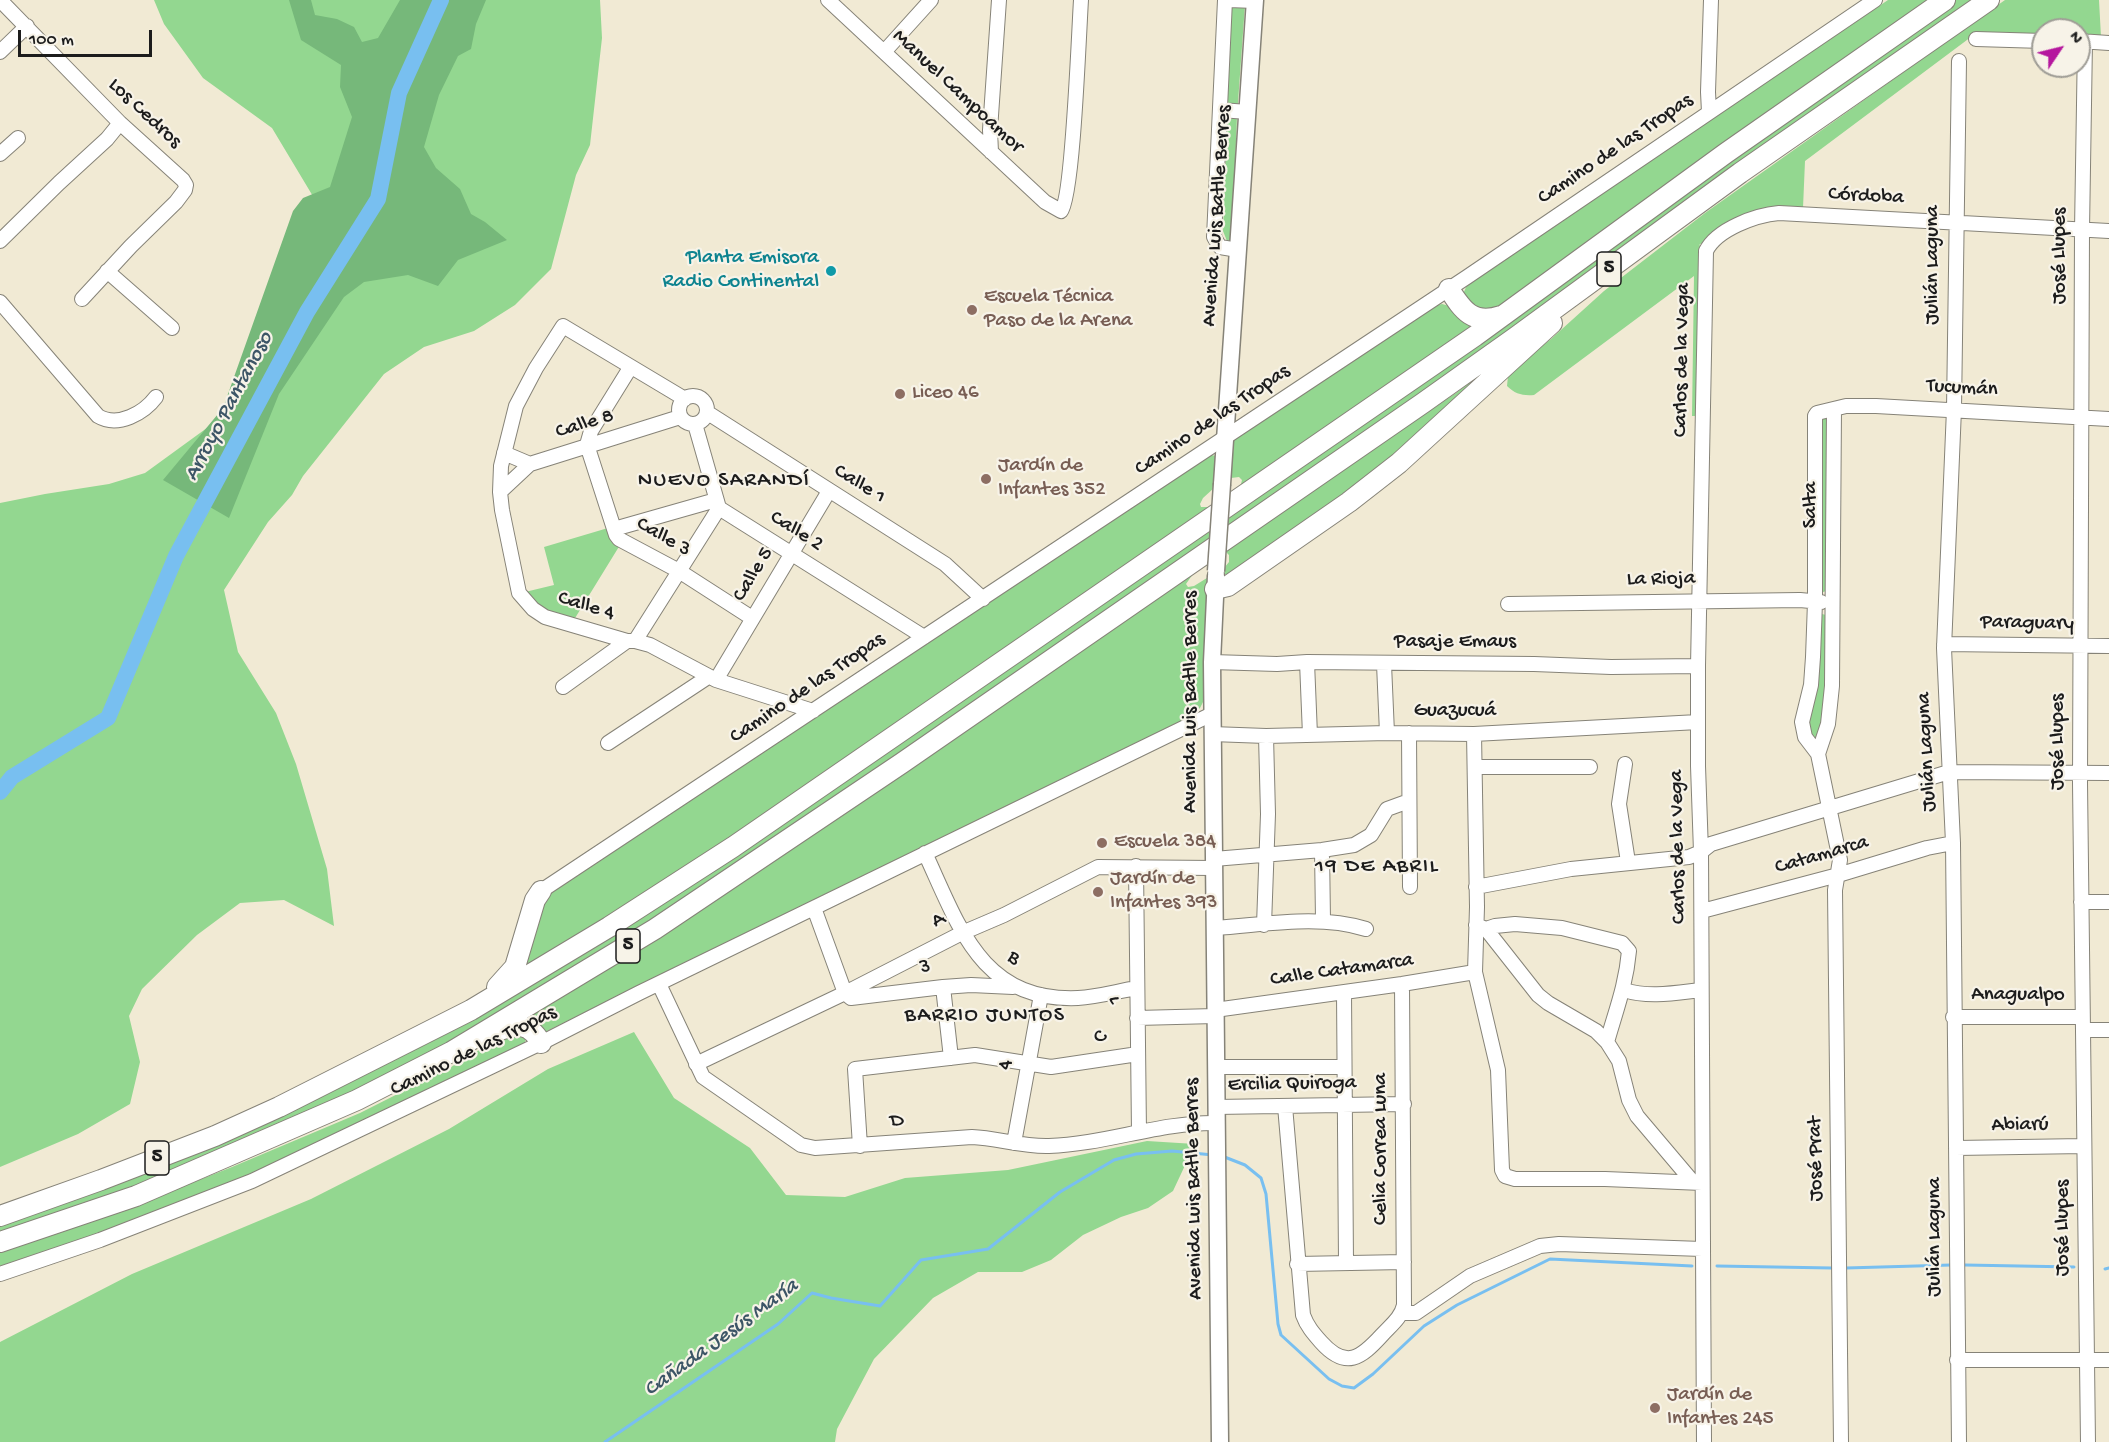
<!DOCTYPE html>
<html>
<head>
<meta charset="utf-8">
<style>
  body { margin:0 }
  #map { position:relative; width:2109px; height:1442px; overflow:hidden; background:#f1ead4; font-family:"Gochi Hand",sans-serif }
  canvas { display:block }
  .north { position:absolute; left:2031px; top:18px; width:60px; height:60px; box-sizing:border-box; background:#f7f3e8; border:2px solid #9f9d96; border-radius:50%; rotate:55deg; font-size:16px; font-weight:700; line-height:24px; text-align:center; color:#1c1c1c }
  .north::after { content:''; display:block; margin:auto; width:21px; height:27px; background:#b5179e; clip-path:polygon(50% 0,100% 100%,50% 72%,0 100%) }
  .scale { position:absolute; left:18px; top:30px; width:134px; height:27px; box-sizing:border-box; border:3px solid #1c1c1c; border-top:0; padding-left:8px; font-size:18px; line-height:21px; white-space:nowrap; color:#1c1c1c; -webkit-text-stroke:4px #f7f3e8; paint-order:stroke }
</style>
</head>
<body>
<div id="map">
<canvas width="2109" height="1442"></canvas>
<div class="north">N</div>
<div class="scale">100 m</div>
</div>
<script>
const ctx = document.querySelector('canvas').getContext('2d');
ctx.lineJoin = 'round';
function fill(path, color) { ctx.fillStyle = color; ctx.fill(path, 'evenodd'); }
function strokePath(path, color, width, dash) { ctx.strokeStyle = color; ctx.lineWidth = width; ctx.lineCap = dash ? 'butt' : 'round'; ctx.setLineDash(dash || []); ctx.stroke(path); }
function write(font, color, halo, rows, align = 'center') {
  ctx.font = font + ' "Gochi Hand",sans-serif'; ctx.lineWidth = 4.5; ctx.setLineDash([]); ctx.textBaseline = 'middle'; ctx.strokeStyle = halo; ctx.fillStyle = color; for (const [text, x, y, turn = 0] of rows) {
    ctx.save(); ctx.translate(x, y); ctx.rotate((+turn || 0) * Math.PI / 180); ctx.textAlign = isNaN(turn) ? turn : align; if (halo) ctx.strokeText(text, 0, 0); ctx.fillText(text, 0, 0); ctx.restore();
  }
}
fill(new Path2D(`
  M154 0H600L602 38 590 145 576 175 551 269 515 305 474 331 424 347 384 374 303 476 292 495 268 522 224 590 238 652 276 713 296 764 327 869 334 926 284 900 240 903 197 935 142 989 129 1016 140 1062 130 1104 78 1134 0 1167V503L45 494 109 484 145 473 233 409 314 198 272 128 203 78 164 24Z
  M1888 0H1930L1491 313 1482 315 1463 294 1467 285Z
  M1954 0H1978L1576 286 693 896 491 1022 325 1106 147 1182 0 1234V1223L450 1029Z
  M2005 0H2099L2101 37 2079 36V30H2043V36L1975 34 1805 161 1803 208 1737 219 1699 245 1701 246 1699 416H1692L1694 276 1534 395C1523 396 1515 394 1507 386L1508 376 1513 369 1551 339 1604 291 1705 213Z
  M1245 5 1237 116 1232 243 1227 241 1223 231 1231 6Z
  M1442 304 1453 307 1479 323 1240 488 1242 480 1239 477 1231 478 1234 440 1433 306Z
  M1519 346 1397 458 1227 575 1225 574 1224 568 1229 562V555L1226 552V549L1456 393Z
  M1827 412 1828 590 1821 593 1820 414Z
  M1211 455 1217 456 1214 488 1203 498 1200 504 1201 507H1211L613 918 513 975 548 891Z
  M608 528 620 545 572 623 533 604 525 592 554 585 544 547Z
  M1195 571 1186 584 1188 587 1194 586 1207 578 1203 702 1200 708 1191 717 545 1032 523 1016 551 1004 678 926Z
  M1822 614 1826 615 1831 694 1816 740H1812L1807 728 1819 616Z
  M634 1032 674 1098 750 1148 786 1195 845 1197 905 1178 1008 1170 1147 1141 1195 1144 1173 1191 1148 1208 1121 1217 1083 1235 1051 1260 1022 1272H978L933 1298 874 1359 837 1429 835 1442H0V1342L132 1274 311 1199 449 1129 548 1069Z
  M519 1033 526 1039 524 1045 236 1182 172 1208 0 1269V1252L105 1217 232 1167 360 1113 451 1067 504 1035Z`), '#93d790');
fill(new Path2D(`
  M289 0H311L315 15 337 19 354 27 362 42 378 38 400 0H486L476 24 471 49 458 56 439 95 424 147 436 168 460 189 471 214 485 222 507 240 458 260 438 286 408 275 364 282 344 297 279 394 229 518 163 480 223 408 293 211 303 198 330 187 352 117 340 87 341 65 301 40Z`), '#76b87a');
strokePath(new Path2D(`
  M1222 1156 1245 1165 1261 1178 1266 1194 1278 1324 1281 1335 1329 1379 1342 1386 1354 1388 1373 1374 1424 1326 1457 1305 1550 1259 1692 1266
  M1965 1265 2074 1267
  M1717 1266 1832 1268
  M1846 1268 1951 1265
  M2105 1269 2109 1268
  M605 1442 778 1324 812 1293 831 1298 880 1306 921 1260 988 1249 1060 1192 1114 1160 1136 1154 1172 1151 1213 1155`), '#78bff0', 3);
strokePath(new Path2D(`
  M0 792 12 777 108 718 176 556 307 312 378 199 399 93 441 0`), '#78bff0', 16);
const minor = new Path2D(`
  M0 0 120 123 183 180 186 185 185 190 176 202 131 246 82 299
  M828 0 1045 202 1061 211C1073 198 1079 29 1081 0
  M1225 0 1214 237 1220 247 1238 250
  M1229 0 1255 1
  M1976 39 2043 41
  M2079 41 2109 43
  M2085 41 2082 230 2080 783 2088 1442
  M0 52 27 26
  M884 52 931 0
  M1959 61 1954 409 1944 648 1953 843 1959 1442
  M1220 110 1248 112
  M1709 112 1708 92 1711 0
  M991 152 990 130 999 0
  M0 154 18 138
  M0 241 59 183 107 139 120 123
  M107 271 172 328
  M0 302 98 416C118 428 144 413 156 397
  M630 368 591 431 587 445 616 535 619 539 679 571 752 618
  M679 410a14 14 0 1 1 28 0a14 14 0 1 1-28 0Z
  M685 399 563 326 536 368 516 406 501 466 500 492 502 510 519 593 533 609 545 617 627 641H635L650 645 716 680 813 711
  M1834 409 1832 686 1828 724 1818 754 1840 860 1835 890 1841 1442
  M708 413 945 564 983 599
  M695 424 719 508 924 637
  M504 453 530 464 680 417
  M500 492 530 464
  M614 529 716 500
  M1508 604 1800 600 1821 602
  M635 641 719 508
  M1944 644 2109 646
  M1212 662 1277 664 1307 662 1534 664 1611 667 1698 666
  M1307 662 1310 735
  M1384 664 1387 733
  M716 680 829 491
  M563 687 627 641
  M1409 733 1410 887
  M1212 734 1266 736 1387 733 1474 734 1698 722
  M1474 734 1477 907 1475 972 1498 1070 1502 1170 1505 1176 1515 1179H1605L1702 1183
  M608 743 708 677
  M1818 754 1805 737 1802 722 1811 685 1813 657 1815 602V416L1817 413 1846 406H1876L2109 419
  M1625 764 1619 804 1628 862
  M1475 767H1590
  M1322 850 1323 920
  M925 853C959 926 981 1002 1078 998 1098 997 1118 991 1137 988
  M1214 859 1322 850 1354 845 1371 835 1387 809 1409 801
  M1136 866 1139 1132
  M1476 887 1571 869 1689 857 1701 852 1711 844 1949 772 2109 773
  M541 891 1467 277 1875 0
  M2081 902H2109
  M814 908 845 993 851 998 943 987 971 985 1013 987
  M1702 911 1838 875 1927 848 1953 843
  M1264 925 1268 814 1266 736
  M1476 925 1486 929 1538 995 1548 1003 1596 1031 1607 1042 1619 1061 1629 1100 1637 1116 1692 1181
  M1215 928C1265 925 1317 914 1366 929
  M1486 929 1495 926 1515 924 1562 928 1622 943 1629 951C1626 985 1616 1010 1607 1042
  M659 984 703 1077 801 1145 815 1148 972 1137C997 1138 1023 1147 1049 1146 1106 1144 1160 1122 1217 1123
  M943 987 951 1058
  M1624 990C1649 998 1675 993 1701 990
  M1344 993 1346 1262
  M1215 1010 1402 984 1475 972
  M1953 1017H2082
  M1137 1018 1215 1016
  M2083 1030H2109
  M696 1064 845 993 962 933 1004 915 1098 867 1214 868
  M1216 1067H1343
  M1285 1106 1303 1315C1307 1326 1313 1333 1321 1342 1346 1370 1361 1358 1382 1335 1391 1325 1401 1318 1404 1305L1402 984
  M1216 1107 1404 1104
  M1014 1143 1041 995
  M860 1146 855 1069 975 1055 1051 1067 1138 1054
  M1956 1148 2084 1146
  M1297 1264 1404 1262
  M0 1274 100 1240 252 1181 541 1043 639 993 1212 714
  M1402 1313H1416L1470 1276 1540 1246 1559 1244 1702 1249
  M1957 1360H2109
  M1704 1442 1701 852 1698 766V666L1706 251C1717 229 1756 215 1779 213L2109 231`);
const major = new Path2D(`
  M1222 484 1255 0
  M1216 576 1212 662 1220 1442`);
const highway = new Path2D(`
  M1449 289C1463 311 1473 325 1501 316
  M1215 589 1228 586 1349 502 1399 463 1552 323
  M497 987 515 967 535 900 541 891
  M496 1031C518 1024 529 1022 541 1043
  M0 1216 101 1180 215 1136 279 1107 471 1010 609 927 733 847 1475 336 1726 153 1945 0
  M0 1242 136 1196 357 1100 451 1052 655 929 902 763 1423 403 1516 337 1740 173 1989 0`);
strokePath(minor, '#868378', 16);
strokePath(major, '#868378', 19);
strokePath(highway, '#868378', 22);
strokePath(minor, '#fff', 14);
strokePath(major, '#fff', 16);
strokePath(highway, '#fff', 20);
const majorBridge = new Path2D(`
  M1216 571 1222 484`);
strokePath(majorBridge, '#868378', 19, []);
strokePath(majorBridge, '#fff', 16);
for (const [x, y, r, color] of [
  [831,271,6,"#0f9aa8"],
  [972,310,6,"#8d6e63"],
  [900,394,6,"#8d6e63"],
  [986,479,6,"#8d6e63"],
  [1102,843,6,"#8d6e63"],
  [1098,892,6,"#8d6e63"],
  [1655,1408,6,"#8d6e63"]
]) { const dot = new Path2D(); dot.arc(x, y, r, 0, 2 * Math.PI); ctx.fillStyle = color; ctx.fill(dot); strokePath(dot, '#f7f3e8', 2); }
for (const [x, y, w] of [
  [1609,269,24],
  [628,946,24],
  [157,1158,24]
]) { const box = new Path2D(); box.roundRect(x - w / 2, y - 17, w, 34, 4.5); ctx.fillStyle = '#f7f3e8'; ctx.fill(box); strokePath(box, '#1c1c1c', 1.5); }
write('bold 20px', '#1c1c1c', null, [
  ["5",1609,269],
  ["5",628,946],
  ["5",157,1158]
]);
write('21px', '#1c1c1c', '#f7f3e8', [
  ["Manuel Campoamor",957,92,43],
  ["Los Cedros",144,114,43],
  ["Camino de las Tropas",1616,150,-34],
  ["Córdoba",1866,197,3],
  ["Avenida Luis Batlle Berres",1218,216,-86],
  ["José Llupes",2061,256,-90],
  ["Julián Laguna",1934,265,-90],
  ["Carlos de la Vega",1683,360,-89],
  ["Tucumán",1962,389,3],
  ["Camino de las Tropas",1213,421,-34],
  ["Calle 8",585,425,-17],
  ["Calle 1",859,485,32],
  ["Salta",1812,505,-90],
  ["Calle 2",796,532,32],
  ["Calle 3",663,538,30],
  ["Calle 5",754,575,-59],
  ["La Rioja",1661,580,-1],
  ["Calle 4",586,607,17],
  ["Paraguary",2027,624,1],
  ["Pasaje Emaus",1455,643],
  ["Camino de las Tropas",808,689,-34],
  ["Avenida Luis Batlle Berres",1192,702,-90],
  ["Guazucuá",1455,712],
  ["José Llupes",2059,742,-90],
  ["Julián Laguna",1928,752,-93],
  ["Carlos de la Vega",1679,847,-91],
  ["Catamarca",1822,856,-16],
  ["A",939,921,-27],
  ["B",1013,959,40],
  ["3",925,968,-6],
  ["Calle Catamarca",1342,971,-8],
  ["Anagualpo",2018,996],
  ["1",1116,1000,-91],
  ["C",1100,1038,-9],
  ["Camino de las Tropas",474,1052,-26],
  ["4",1007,1065,-80],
  ["Ercilia Quiroga",1292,1085,-1],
  ["D",897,1122,-5],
  ["Abiarú",2020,1126,-1],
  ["Celia Correa Luna",1382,1149,-90],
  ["José Prat",1817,1159,-91],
  ["Avenida Luis Batlle Berres",1195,1189,-91],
  ["José Llupes",2064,1228,-90],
  ["Julián Laguna",1936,1237,-90]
]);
write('21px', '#0d838f', '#f7f3e8', [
  ["Planta Emisora",819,259],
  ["Radio Continental",819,283]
], 'right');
write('21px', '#785e54', '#f7f3e8', [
  ["Escuela Técnica",984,298],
  ["Paso de la Arena",984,322],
  ["Liceo 46",912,394],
  ["Jardín de",998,467],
  ["Infantes 352",998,491],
  ["Escuela 384",1114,843],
  ["Jardín de",1110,880],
  ["Infantes 393",1110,904],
  ["Jardín de",1667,1396],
  ["Infantes 245",1667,1420]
], 'left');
write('italic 22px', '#3c5566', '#f7f3e8', [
  ["Arroyo Pantanoso",230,407,-62],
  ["Cañada Jesús María",722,1339,-36]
]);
ctx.letterSpacing = '1.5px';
write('22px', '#1c1c1c', '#f7f3e8', [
  ["NUEVO SARANDÍ",724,482],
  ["19 DE ABRIL",1377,868],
  ["BARRIO JUNTOS",985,1017]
]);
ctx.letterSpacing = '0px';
</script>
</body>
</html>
